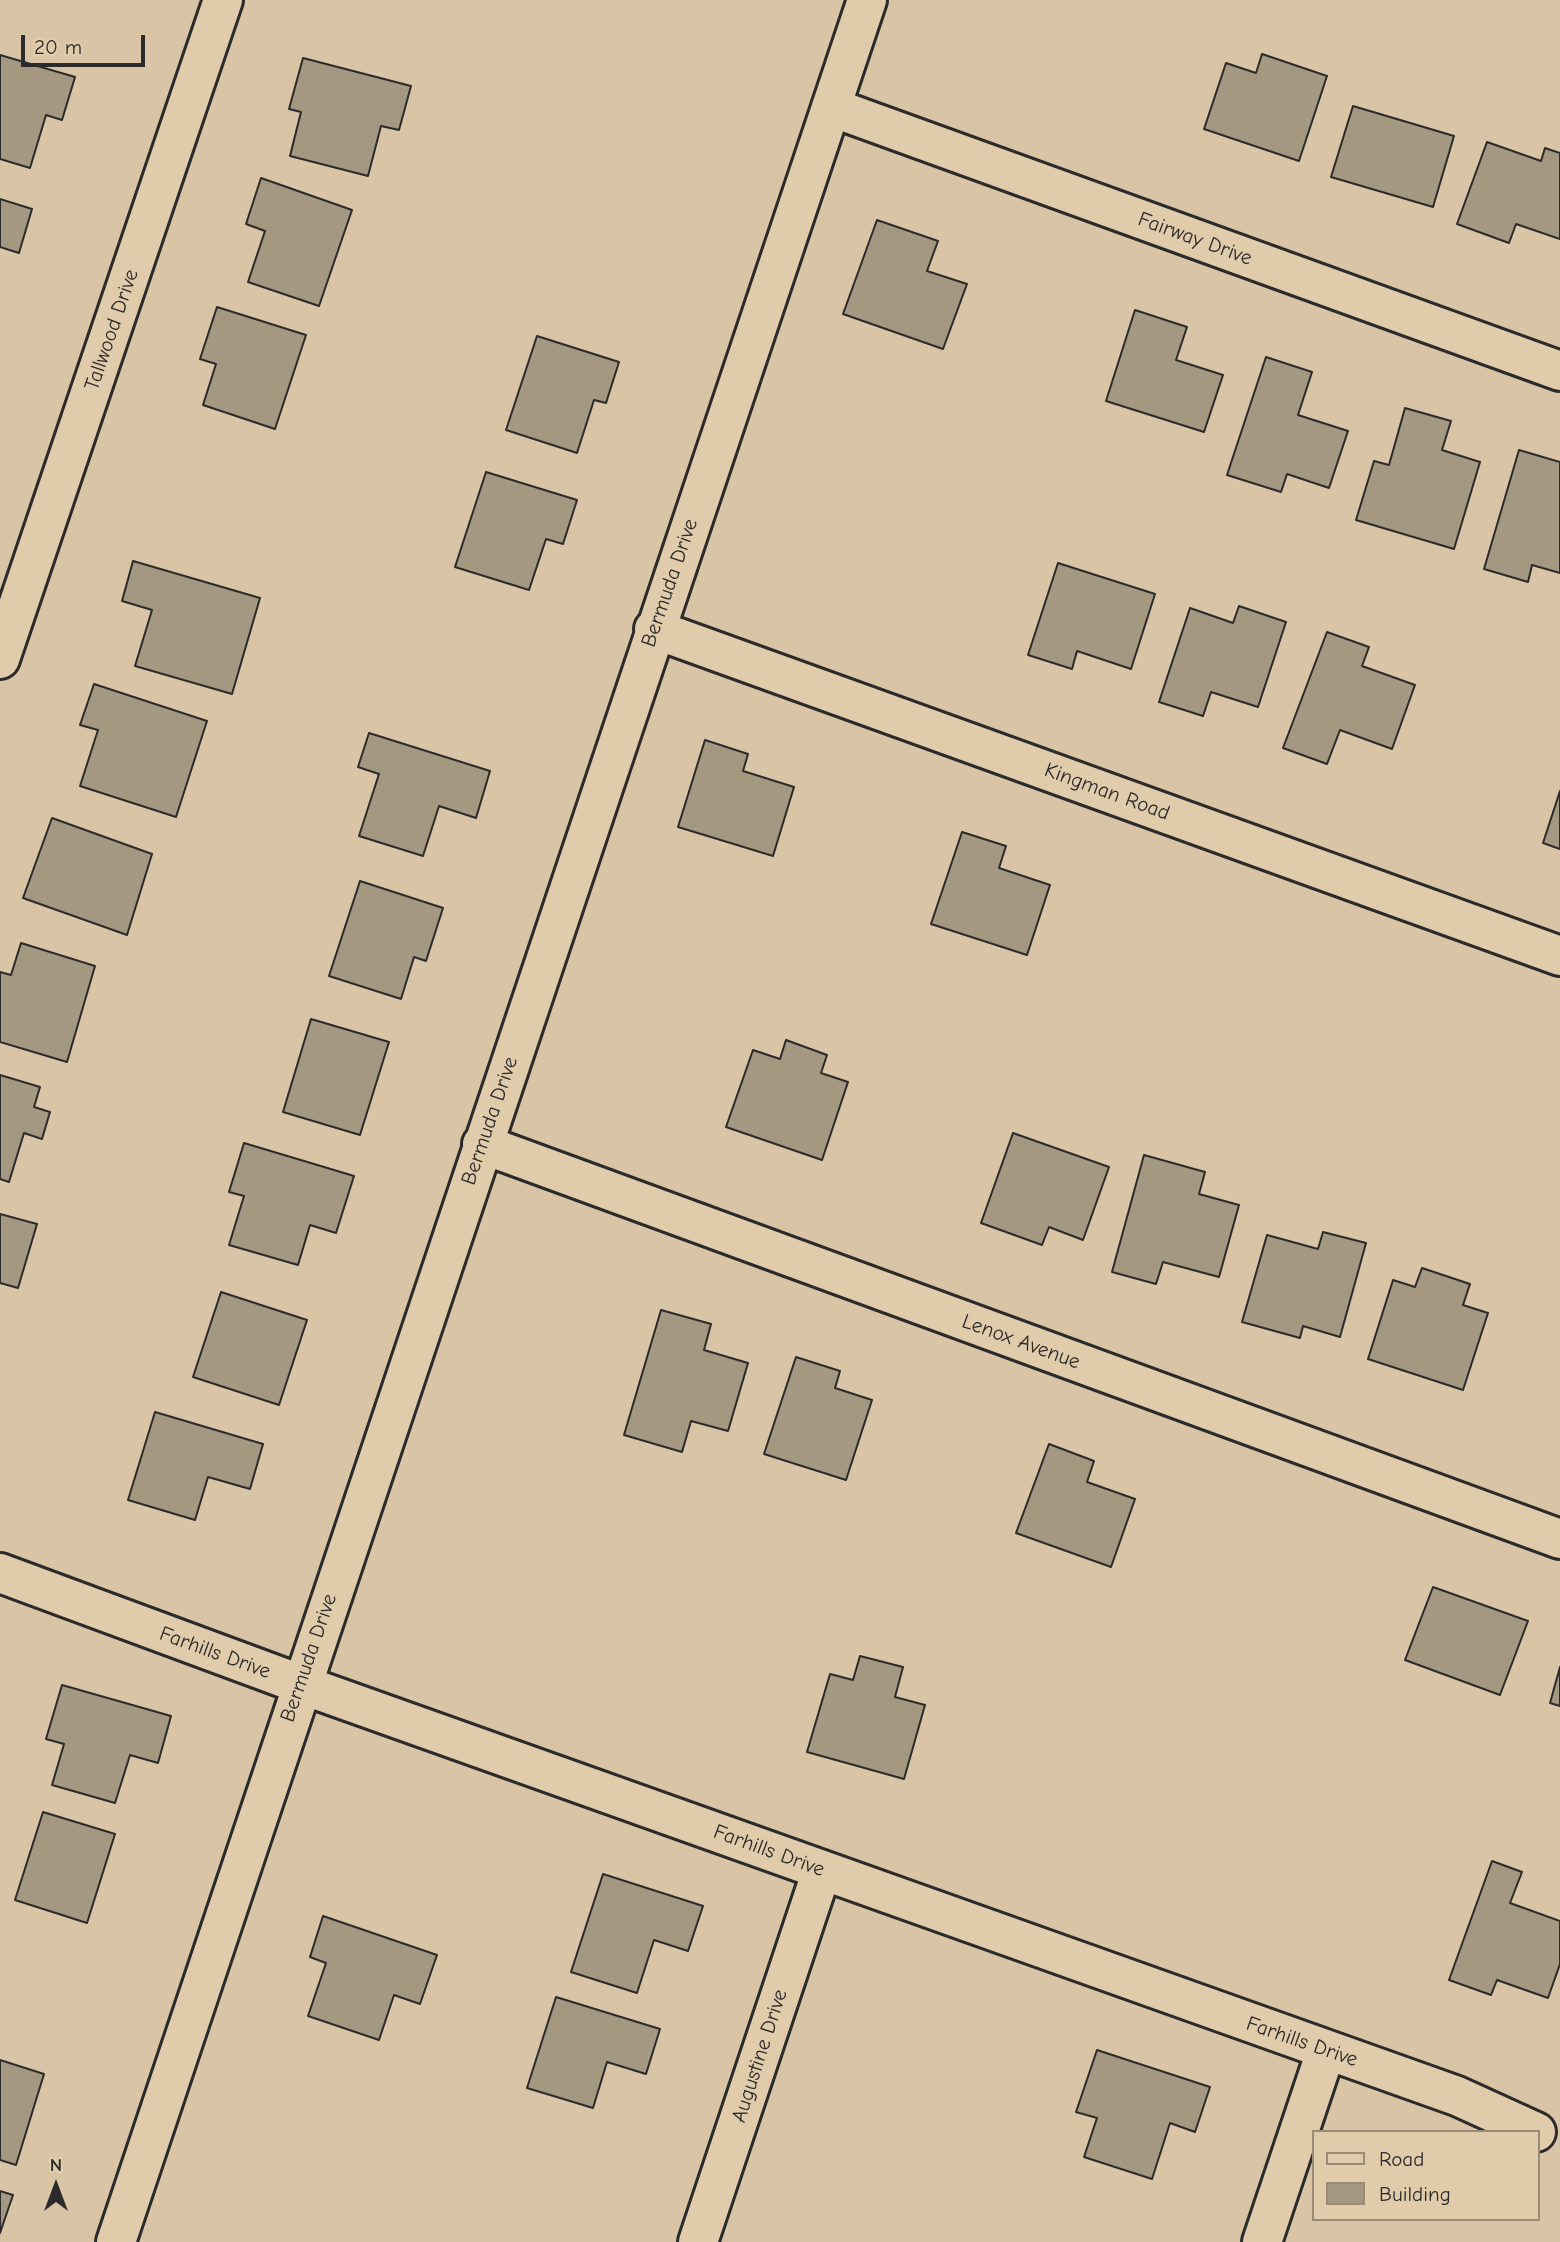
<!DOCTYPE html>
<html>
<head>
<meta charset="utf-8">
<style>
  body { margin:0 }
  #map { position:relative; width:1560px; height:2242px; overflow:hidden; background:#d9c5a5; font-family:"Comic Neue",sans-serif }
  canvas { display:block }
  .legend { position:absolute; left:1312px; top:2130px; width:228px; height:91px; box-sizing:border-box; background:#e0cbaa; border:2px solid #988b77; margin:0; padding:9px 12px; list-style:none; font-size:21px; color:#2b2b2b }
  .legend li { display:flex; align-items:center; gap:14px; height:35px }
  .legend b { width:35px; border:2px solid #988b77 }
  .north { position:absolute; left:21px; top:2151px; width:70px; height:70px; -webkit-text-stroke:5px #e0cbaa; paint-order:stroke; rotate:0deg; font-size:19px; font-weight:700; line-height:28px; text-align:center; color:#2b2b2b }
  .north::after { content:''; display:block; margin:auto; width:24px; height:32px; background:#2b2b2b; clip-path:polygon(50% 0,100% 100%,50% 72%,0 100%) }
  .scale { position:absolute; left:21px; top:35px; width:124px; height:32px; box-sizing:border-box; border:4px solid #2b2b2b; border-top:0; padding-left:9px; font-size:21px; line-height:24px; white-space:nowrap; color:#2b2b2b; -webkit-text-stroke:5px #e0cbaa; paint-order:stroke }
</style>
</head>
<body>
<div id="map">
<canvas width="1560" height="2242"></canvas>
<ul class="legend">
<li><b style="height:9px;background:#e0cbaa"></b>Road</li>
<li><b style="height:19px;background:#a59881"></b>Building</li>
</ul>
<div class="north">N</div>
<div class="scale">20 m</div>
</div>
<script>
const ctx = document.querySelector('canvas').getContext('2d');
ctx.lineJoin = 'round';
function fill(path, color) { ctx.fillStyle = color; ctx.fill(path, 'evenodd'); }
function strokePath(path, color, width, dash) { ctx.strokeStyle = color; ctx.lineWidth = width; ctx.lineCap = dash ? 'butt' : 'round'; ctx.setLineDash(dash || []); ctx.stroke(path); }
function write(font, color, halo, rows, align = 'center') {
  ctx.font = font + ' "Comic Neue",sans-serif'; ctx.lineWidth = 6; ctx.setLineDash([]); ctx.textBaseline = 'middle'; ctx.strokeStyle = halo; ctx.fillStyle = color; for (const [text, x, y, turn = 0] of rows) {
    ctx.save(); ctx.translate(x, y); ctx.rotate((+turn || 0) * Math.PI / 180); ctx.textAlign = isNaN(turn) ? turn : align; if (halo) ctx.strokeText(text, 0, 0); ctx.fillText(text, 0, 0); ctx.restore();
  }
}
const building = new Path2D(`
  M1262 54 1327 76 1299 161 1204 129 1226 63 1256 73Z
  M0 55 75 77 62 120 46 115 30 168 0 159Z
  M303 58 411 86 399 130 381 126 368 176 290 156 301 112 289 109Z
  M1353 106 1454 136 1433 207 1331 177Z
  M1487 142 1541 161 1545 148 1560 153V239L1516 224 1509 243 1457 224Z
  M261 178 352 210 319 306 248 282 265 231 246 224Z
  M0 199 32 209 19 253 0 247Z
  M877 220 938 241 927 271 967 284 943 349 843 314Z
  M217 307 306 335 275 429 203 405 216 364 200 359Z
  M1135 310 1187 327 1176 360 1223 375 1204 432 1106 401Z
  M537 336 619 362 606 403 594 400 577 453 506 430Z
  M1266 357 1312 372 1298 415 1348 431 1329 488 1287 474 1281 492 1227 475Z
  M1405 408 1451 421 1442 450 1480 462 1454 549 1356 520 1374 461 1389 465Z
  M1519 450 1560 462V573L1532 565 1528 582 1484 569Z
  M486 472 577 500 563 544 546 539 529 590 455 567Z
  M133 561 260 598 232 694 135 666 152 610 122 601Z
  M1058 563 1155 594 1131 669 1077 651 1072 669 1028 655Z
  M1239 606 1286 622 1258 707 1211 692 1203 716 1159 702 1190 608 1233 623Z
  M1327 632 1369 647 1362 666 1415 685 1392 749 1340 730 1327 764 1283 748Z
  M94 684 207 721 176 817 80 786 98 730 80 725Z
  M369 733 490 771 476 818 439 806 423 856 359 836 379 774 358 767Z
  M705 740 748 754 743 771 794 787 773 856 678 827Z
  M1560 791V849L1543 843Z
  M52 818 152 854 127 935 23 898Z
  M962 832 1006 846 999 868 1050 885 1027 955 931 924Z
  M360 881 443 908 426 961 414 957 401 999 329 976Z
  M21 943 95 966 67 1062 0 1042V972L11 975Z
  M311 1019 389 1042 360 1135 283 1112Z
  M786 1040 827 1055 821 1073 848 1082 822 1160 726 1127 753 1050 780 1059Z
  M0 1075 40 1087 34 1107 50 1112 42 1139 24 1133 9 1182 0 1179Z
  M1013 1133 1109 1167 1083 1240 1049 1227 1042 1245 981 1223Z
  M244 1143 354 1176 336 1233 310 1225 298 1265 229 1245 244 1196 229 1192Z
  M1144 1155 1205 1172 1199 1194 1239 1205 1219 1277 1163 1262 1156 1284 1112 1272Z
  M0 1214 37 1224 18 1288 0 1283Z
  M1323 1232 1366 1243 1340 1337 1303 1326 1300 1338 1242 1322 1267 1235 1318 1249Z
  M1422 1268 1470 1284 1463 1305 1488 1313 1463 1390 1368 1359 1393 1280 1415 1287Z
  M221 1292 307 1320 279 1405 193 1377Z
  M661 1310 711 1324 704 1350 748 1363 728 1431 691 1421 682 1452 624 1435Z
  M796 1357 840 1371 835 1388 872 1400 846 1480 764 1454Z
  M155 1412 263 1444 250 1489 208 1477 195 1520 128 1500Z
  M1049 1444 1094 1461 1087 1482 1135 1499 1111 1567 1016 1533Z
  M1433 1587 1528 1621 1500 1695 1405 1660Z
  M860 1656 903 1667 895 1697 925 1705 904 1779 807 1752 830 1674 853 1680Z
  M1560 1667V1706L1550 1703Z
  M62 1685 171 1716 158 1763 130 1755 115 1803 52 1785 64 1744 46 1739Z
  M43 1812 115 1834 87 1923 15 1900Z
  M1492 1861 1522 1872 1510 1903 1560 1921V1964L1548 1998 1497 1980 1491 1995 1449 1980Z
  M603 1874 703 1906 688 1951 654 1940 637 1993 571 1972Z
  M323 1916 437 1955 420 2004 394 1995 379 2040 308 2016 326 1963 310 1957Z
  M556 1997 660 2029 646 2074 607 2062 593 2108 527 2088Z
  M1097 2050 1210 2087 1195 2132 1170 2123 1152 2179 1084 2157 1097 2118 1076 2112Z
  M0 2060 44 2074 16 2165 0 2160Z
  M0 2191 13 2195 0 2233Z`);
fill(building, '#a59881');
strokePath(building, '#2b2b2b', 2);
const minor = new Path2D(`
  M831 107 1560 371
  M654 629 1560 956
  M0 659 223 0
  M482 1144 1560 1539
  M0 1573 300 1684 1457 2096 1536 2132
  M116 2242 867 0
  M698 2242 822 1870
  M1262 2242 1326 2051`);
strokePath(minor, '#2b2b2b', 44);
strokePath(minor, '#e0cbaa', 38);
write('21px', '#2b2b2b', '#e0cbaa', [
  ["Fairway Drive",1195,239,20],
  ["Tallwood Drive",112,330,-71],
  ["Bermuda Drive",670,583,-71],
  ["Kingman Road",1107,792,20],
  ["Bermuda Drive",490,1121,-71],
  ["Lenox Avenue",1021,1342,20],
  ["Farhills Drive",215,1653,20],
  ["Bermuda Drive",309,1658,-71],
  ["Farhills Drive",769,1851,20],
  ["Farhills Drive",1302,2042,19],
  ["Augustine Drive",760,2056,-72]
]);
</script>
</body>
</html>
